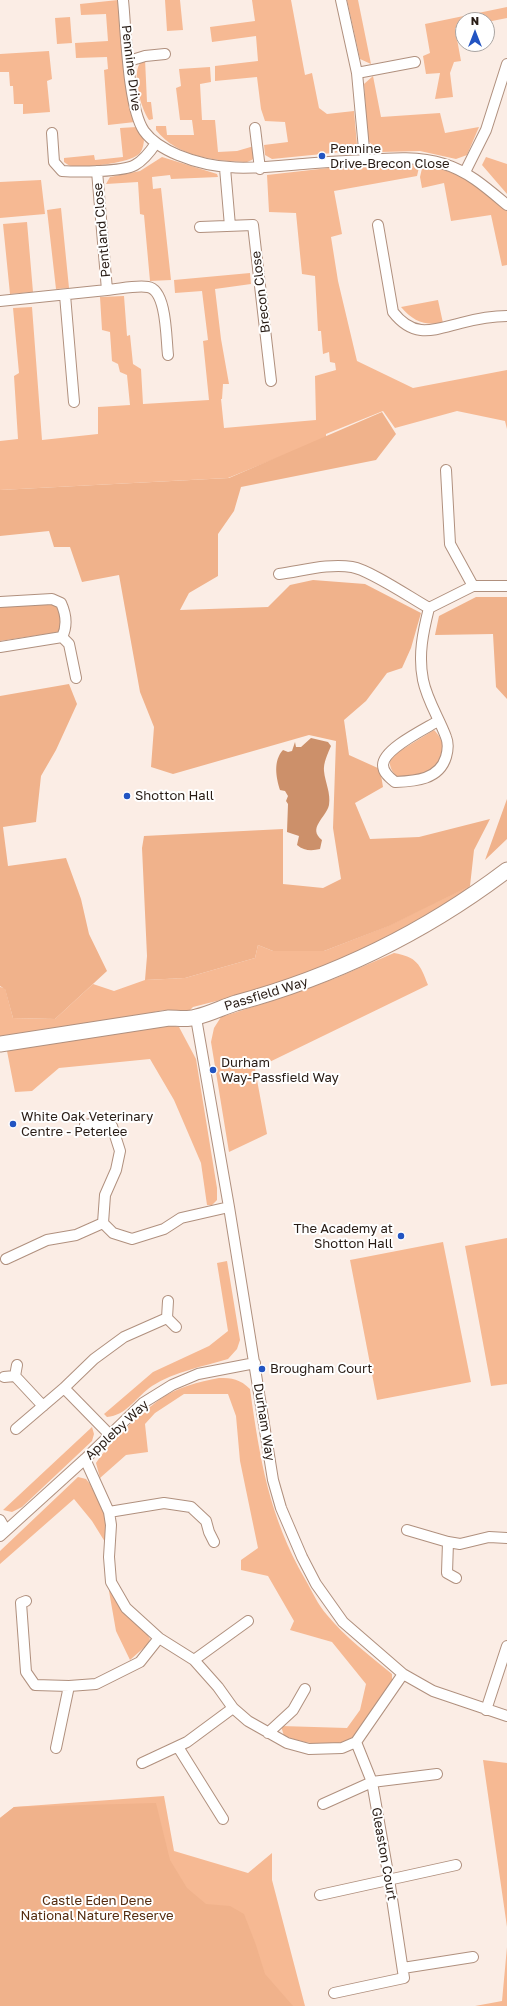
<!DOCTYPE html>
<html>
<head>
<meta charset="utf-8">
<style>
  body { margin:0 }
  #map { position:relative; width:507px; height:2006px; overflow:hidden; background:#fbede5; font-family:"Golos Text",sans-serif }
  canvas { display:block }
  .north { position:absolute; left:455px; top:12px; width:40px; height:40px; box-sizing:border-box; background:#fff; border:1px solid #a9a4a1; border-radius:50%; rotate:0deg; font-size:11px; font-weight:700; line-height:16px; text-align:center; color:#281c15 }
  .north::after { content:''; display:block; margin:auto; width:14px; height:18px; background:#2254c2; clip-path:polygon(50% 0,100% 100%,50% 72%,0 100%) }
</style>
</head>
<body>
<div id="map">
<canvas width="507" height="2006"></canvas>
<div class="north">N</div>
</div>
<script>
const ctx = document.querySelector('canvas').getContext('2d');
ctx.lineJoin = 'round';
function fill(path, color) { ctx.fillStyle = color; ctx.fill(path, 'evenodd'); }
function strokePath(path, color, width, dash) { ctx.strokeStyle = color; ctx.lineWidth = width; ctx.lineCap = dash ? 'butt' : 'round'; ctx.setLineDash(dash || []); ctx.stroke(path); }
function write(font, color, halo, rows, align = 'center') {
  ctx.font = font + ' "Golos Text",sans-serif'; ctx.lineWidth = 4; ctx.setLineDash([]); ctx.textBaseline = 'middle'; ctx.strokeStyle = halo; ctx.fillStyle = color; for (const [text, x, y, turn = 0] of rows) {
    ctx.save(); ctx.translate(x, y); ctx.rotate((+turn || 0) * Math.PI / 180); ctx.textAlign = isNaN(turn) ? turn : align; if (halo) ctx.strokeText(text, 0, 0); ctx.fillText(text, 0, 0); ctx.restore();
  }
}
fill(new Path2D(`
  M118 0 123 58 135 122 108 125 104 70 108 69 107 57 76 58 75 43 108 41 106 14 81 15 80 4Z
  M165 0H180L183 30 167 31Z
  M252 0H291L305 75 312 73 319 108 327 114 354 111 357 145 352 151 272 159 265 155 264 145 288 142 285 122 265 121 261 109 257 77 215 81V66L258 61 256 36 212 42 210 27 255 21Z
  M347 0H358L371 64 360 59Z
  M507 7V18L487 22V20H463V26L455 28 461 61 454 62 450 73 453 97 435 99 440 73 426 74 423 56 430 53 425 24Z
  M70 17 72 43 57 44 55 18Z
  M49 51 52 79 47 81 50 112 23 114V104H14L13 86H10L9 72H0V54Z
  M145 59 147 102H151L153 119 149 120C141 109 128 66 145 59Z
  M210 67 211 82 200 84 202 120H215L218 152 237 151 254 146 256 154 252 160 247 162C215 161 177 157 156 130V126H166L167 135H194L192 120H180L176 88 181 86 179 69Z
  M373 76 381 117 440 113 445 133 479 127 467 155 456 159 420 151 380 152 368 141 364 84Z
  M137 127 144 138C144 143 143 149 140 153 132 163 85 168 72 166 69 166 67 164 64 162V158L94 155 95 160 123 157 120 128Z
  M162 157 217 174 218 177 171 179 170 175 152 177 153 189 161 188 171 280 150 281 144 215 140 214 138 182 106 184 110 177 140 171Z
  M486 157 507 164V194L482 165Z
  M390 161 420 163 417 176 334 191 342 234 331 237 338 281 357 361 413 388 507 370V429L505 421 457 411 395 428 383 411 326 434V438L228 478 0 490V441L18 439 14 376 19 373 13 308 32 307 42 440 98 434V407L130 405 127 375 120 372 118 364 112 361 110 332 102 330 100 297 124 296 127 336 130 335 133 364 141 369 143 404 209 400 203 341 208 340 202 291 175 293 174 280 250 273 251 284 215 289 221 339 229 384H223L222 399H221L224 428 316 420 315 376 336 370 335 363 330 362 329 352 323 354 321 331H318L315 276 302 274 296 213 269 212 267 175Z
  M423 164C455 171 485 186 507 210V265L502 266 491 215 451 221 444 183 422 188 420 177Z
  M41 180 45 214 0 218V182Z
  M61 208 69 288 56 289 47 210Z
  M27 222 33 292 10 294 3 224Z
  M438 300 443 323C424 326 413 321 401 307Z
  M434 730C445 740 448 759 434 769 424 775 407 777 396 776 391 770 389 766 390 757Z
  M469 886 472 889C426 915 381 943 333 964 288 983 240 995 193 1007L190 1010H164L126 1018 39 1030 0 1037V987L5 988 13 1018 55 1019 93 984 114 991 145 980 185 978 255 958 258 945 273 951H324L388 926Z
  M394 953C417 957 420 964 428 985L255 1069 267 1134 229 1152 211 1042 214 1028 221 1017 281 998 336 978Z
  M169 1025 179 1027 196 1059 217 1188V1200L212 1205H207L201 1163 174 1100 150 1059 59 1068 32 1091 15 1092 7 1051 112 1032Z
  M507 1238V1384L491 1386 465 1246Z
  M443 1242 471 1382 377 1400 350 1260Z
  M227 1261 240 1340 237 1349 228 1359C202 1367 176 1371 152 1386 137 1396 126 1416 107 1417L104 1414 153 1372 209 1346 228 1331 217 1263Z
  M219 1378C232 1378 240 1379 250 1389 260 1460 269 1516 305 1579 312 1591 318 1605 327 1615 346 1638 369 1655 392 1674V1681C386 1690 359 1734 353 1737 332 1750 305 1743 284 1736L281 1726 347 1728 360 1710 366 1684 332 1642 290 1630 294 1621 268 1576 241 1570V1560L258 1548 240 1461 236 1416 228 1394H184L155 1413 145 1424 148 1452 126 1455 100 1478 96 1463C110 1442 138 1415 159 1400 176 1387 199 1382 219 1378Z
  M92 1427 94 1434 92 1441 22 1507 12 1512 3 1510Z
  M78 1477 86 1479 90 1484 105 1515V1542L92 1521 74 1499 0 1564V1551Z
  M111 1590 124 1612 147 1634 150 1639 148 1644 130 1660 116 1631 109 1591Z
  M483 1760 507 1763V1927Z
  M164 1796 174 1851 248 1873 272 1853V1880L305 2006H0V1818L14 1807Z
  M507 1947V2006H475L502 2001Z`), '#f6b993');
fill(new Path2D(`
  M382 412 396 434 376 460 241 487 234 511 218 534V576L189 593 180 610 268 607 290 585 313 580 365 584 421 613 411 648 402 668 387 673 366 701 344 720 349 755 380 769 383 787 355 803 370 839 419 837 490 819 474 850 470 886 389 926 324 951H273L258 945 255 958 185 978 145 980 147 956 142 848 144 836 283 829V884L323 888 341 879 333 828 336 741 309 735 173 774 151 767 154 727 140 692 119 575 82 582 70 547H54L49 531 0 536V490L229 478Z
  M476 597H507V699L496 687 493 634 435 635 439 616Z
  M51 603 59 607 62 624 59 632 0 641V606Z
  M69 684 77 704 56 750 41 776 36 822 3 827 8 866 66 858 81 899 89 934 107 971 55 1019 13 1018 5 989 0 986V696Z
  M507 799V839L485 860Z
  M156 1803 170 1860 187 1888 206 1904 230 1906 244 1914 256 1945 265 1974 293 2006H0V1818L14 1807Z`), '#f0b28b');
fill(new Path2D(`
  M311 738 328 742 331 746C328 753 323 763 324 771 325 782 331 793 329 805 326 818 307 828 322 840L320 849C312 851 304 851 297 845L299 836 287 832 288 804 286 801 288 796 285 791 280 790C276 777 273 761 283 750L288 752 292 751 295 742 296 747H301Z`), '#cc906a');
const street = new Path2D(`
  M123 0C126 30 128 108 144 131 152 142 166 150 178 155 221 173 258 168 303 164 324 162 345 161 366 160 393 158 419 156 444 164 468 171 488 189 507 205
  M341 0 357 73 365 160
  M129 61 145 56 165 54
  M357 73 415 62
  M255 128 260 169
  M52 133 54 162 62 171C77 172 123 172 135 165 144 160 150 152 156 143
  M225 168 230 226
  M97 171 107 290C120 289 136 285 148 287 167 290 166 339 168 355
  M465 172 486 130 507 64
  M378 225 393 312C414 339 433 330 461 323 476 319 491 316 507 316
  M200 227 253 225 271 381
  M65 295 74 402
  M0 301 107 290
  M446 470 450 544 473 586H507
  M279 574C302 571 329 563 352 567 370 570 411 598 429 608L473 586
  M0 602 52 599 61 603C66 614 68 625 62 637L0 647
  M429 608C423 632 418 655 423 680 427 700 439 718 446 737 449 744 448 750 446 757 439 780 415 781 395 782 390 778 383 773 383 765 383 749 425 729 438 721
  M62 637 69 644 76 678
  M196 1018 229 1207 273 1480 281 1508 302 1557 316 1584 343 1622 403 1674 433 1691 507 1716
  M85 1125 99 1123 112 1126 120 1151 116 1170 105 1195 103 1223 113 1233 132 1239 164 1229 181 1218 229 1207
  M6 1259 47 1240 76 1235 103 1223
  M167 1318 176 1327
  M15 1376 17 1365
  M4 1377 15 1376 43 1406
  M64 1388 109 1434
  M16 1429 64 1388 94 1359 124 1337 167 1318 168 1301
  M85 1459 109 1512 111 1525 109 1557 111 1582 126 1608 159 1638 194 1660 218 1687 233 1708 248 1721 287 1743 309 1749 342 1748 356 1742 403 1674
  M109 1512 164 1503 191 1507 206 1521 209 1532 214 1542
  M0 1520 6 1530
  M407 1530 448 1542 460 1544 489 1537 507 1538
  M0 1536 85 1459 143 1403 172 1385 198 1374 255 1363
  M448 1542 447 1573 456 1578
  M26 1601 21 1603 26 1672 35 1685 69 1686 96 1684 140 1662 159 1638
  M194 1660 248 1621
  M486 1710 507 1646
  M268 1733 293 1710 305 1689
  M178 1747 223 1819
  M56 1748 69 1686
  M142 1763 187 1742 233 1708
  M323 1804 372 1782 437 1774
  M320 1895 456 1865
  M403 1968 473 1957
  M334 1993 404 1978 389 1879 372 1782 356 1742`);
const secondary = new Path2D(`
  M0 1044 169 1018C177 1018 188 1020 196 1017 210 1014 223 1007 236 1003 336 976 424 933 507 870`);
strokePath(street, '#b0907e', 12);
strokePath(secondary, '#b0907e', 17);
strokePath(street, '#fff', 10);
strokePath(secondary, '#fff', 15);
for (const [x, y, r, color] of [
  [322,156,4,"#2254c2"],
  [127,796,4,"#2254c2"],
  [213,1070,4,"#2254c2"],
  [13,1124,4,"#2254c2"],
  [401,1236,4,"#2254c2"],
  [262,1369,4,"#2254c2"]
]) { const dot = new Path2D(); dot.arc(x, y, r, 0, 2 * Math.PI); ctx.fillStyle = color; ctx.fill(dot); strokePath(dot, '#fff', 1.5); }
write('13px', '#281c15', '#fff', [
  ["Pennine Drive",131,68,83],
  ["Pentland Close",102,230,-95],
  ["Brecon Close",261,292,-97],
  ["Passfield Way",266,994,-17],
  ["Durham Way",264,1422,81],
  ["Appleby Way",117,1430,-43],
  ["Gleaston Court",384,1854,80]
]);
write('13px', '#281c15', '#fff', [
  ["Pennine",330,149],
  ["Drive-Brecon Close",330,164],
  ["Shotton Hall",135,796],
  ["Durham",221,1063],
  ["Way-Passfield Way",221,1078],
  ["White Oak Veterinary",21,1117],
  ["Centre - Peterlee",21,1132],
  ["The Academy at",393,1229,"right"],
  ["Shotton Hall",393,1244,"right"],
  ["Brougham Court",270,1369]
], 'left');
write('13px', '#542c0f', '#fff', [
  ["Castle Eden Dene",97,1901],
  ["National Nature Reserve",97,1916]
]);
</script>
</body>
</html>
